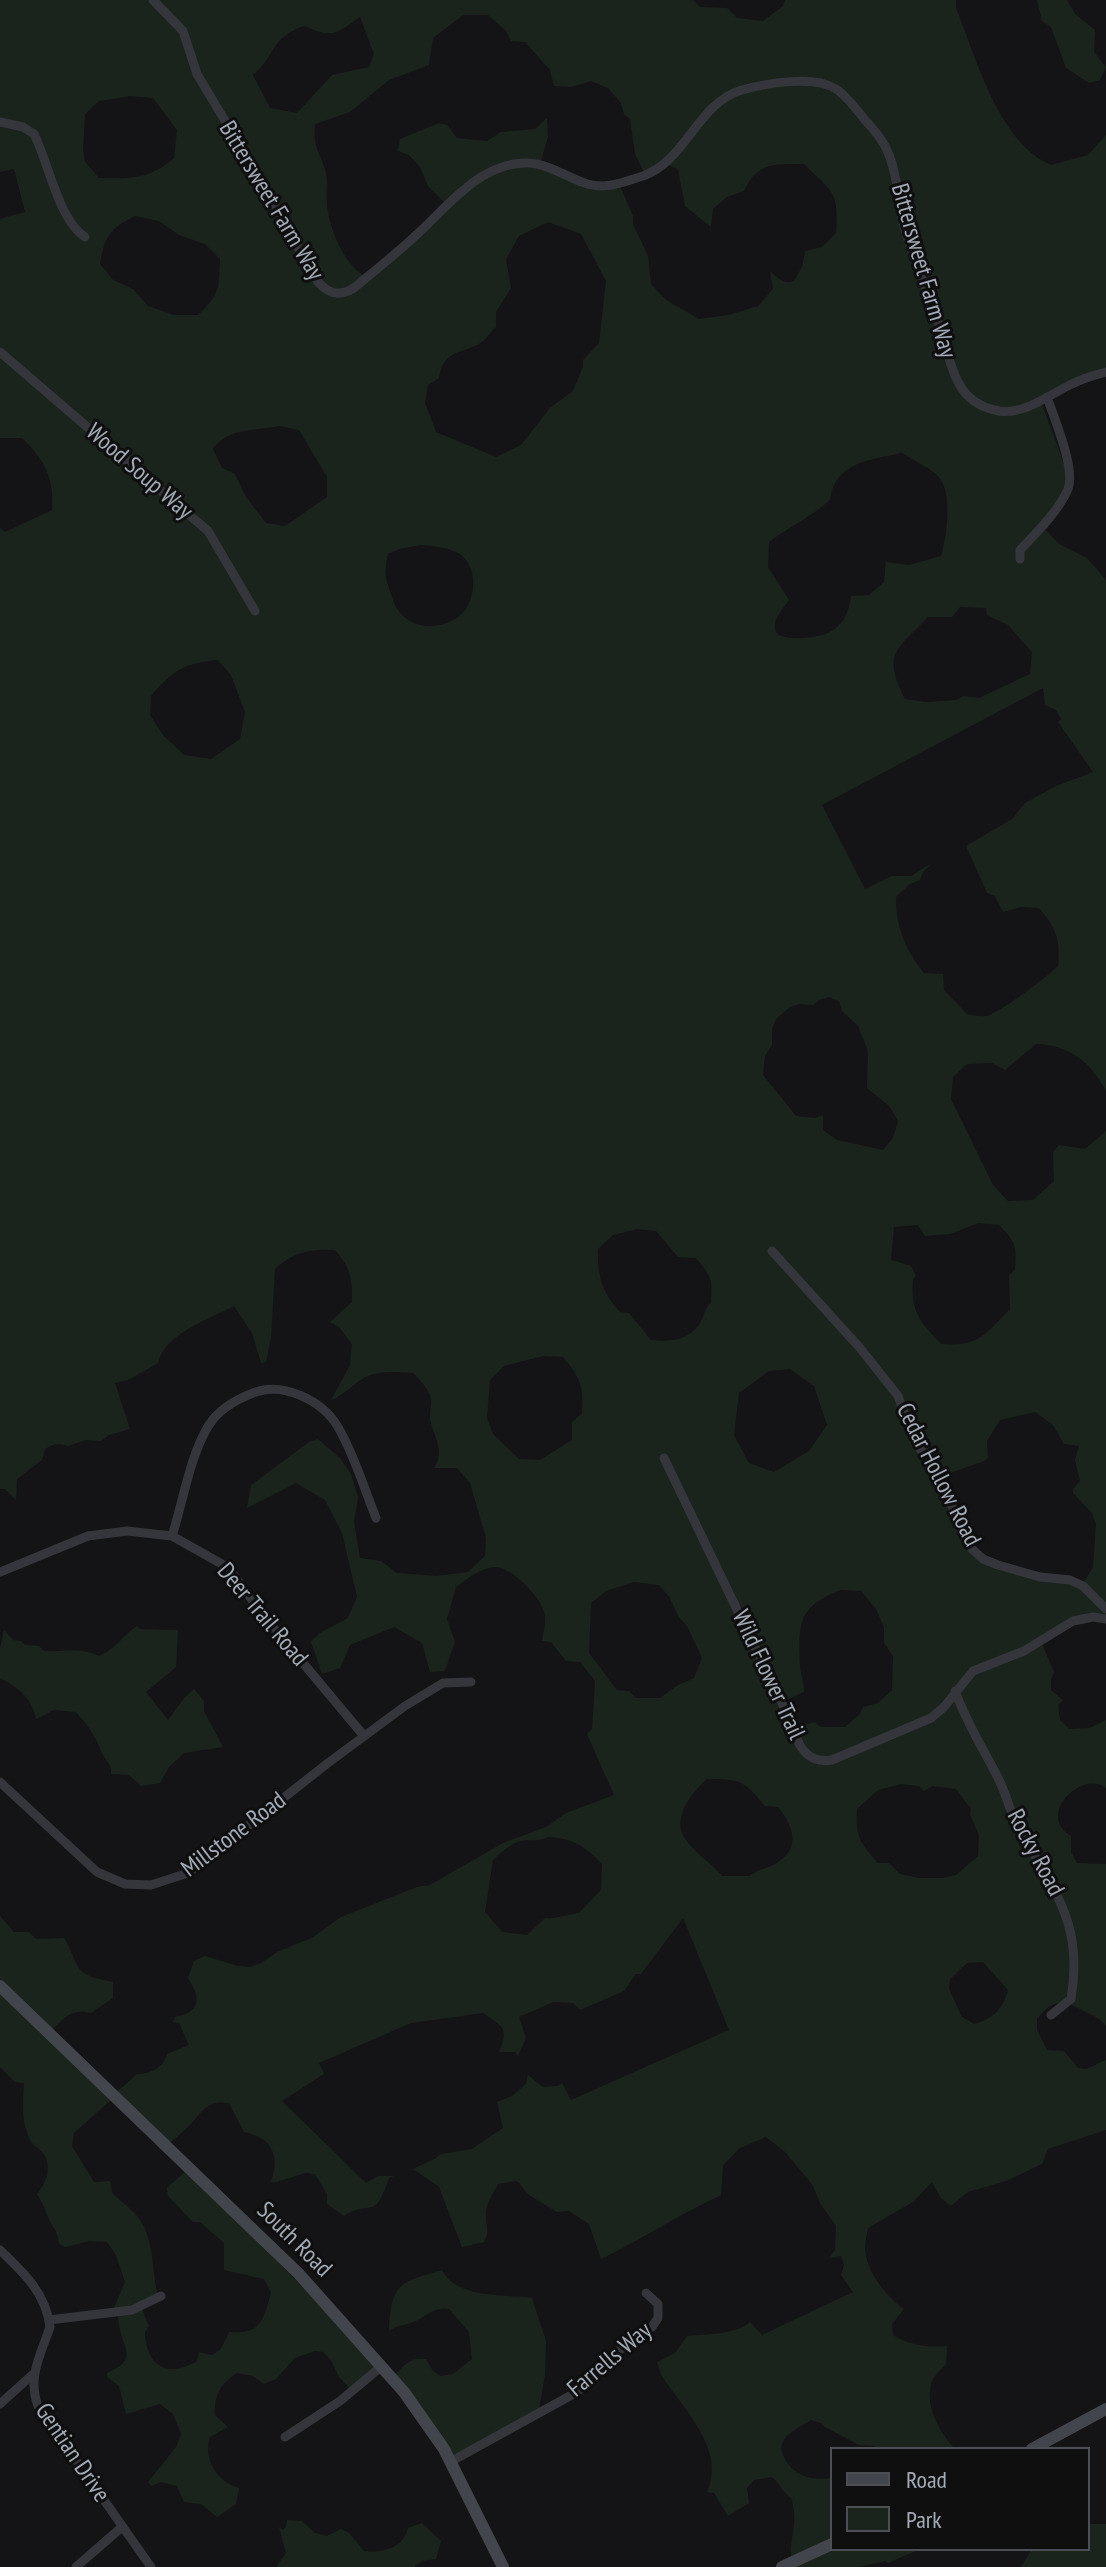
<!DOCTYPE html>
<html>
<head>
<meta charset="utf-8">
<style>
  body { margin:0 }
  #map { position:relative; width:1106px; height:2567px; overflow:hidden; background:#141416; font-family:"PT Sans Narrow",sans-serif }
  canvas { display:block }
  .legend { position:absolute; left:830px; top:2447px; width:260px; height:104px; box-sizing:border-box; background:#0f0f10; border:2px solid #4b4e53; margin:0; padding:10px 14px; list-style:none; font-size:24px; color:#a4acb7 }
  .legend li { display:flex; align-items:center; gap:16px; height:40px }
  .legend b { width:40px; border:2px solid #4b4e53 }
</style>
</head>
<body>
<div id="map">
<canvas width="1106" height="2567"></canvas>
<ul class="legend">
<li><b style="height:10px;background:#42454b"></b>Road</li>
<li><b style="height:22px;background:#1b241c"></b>Park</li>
</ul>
</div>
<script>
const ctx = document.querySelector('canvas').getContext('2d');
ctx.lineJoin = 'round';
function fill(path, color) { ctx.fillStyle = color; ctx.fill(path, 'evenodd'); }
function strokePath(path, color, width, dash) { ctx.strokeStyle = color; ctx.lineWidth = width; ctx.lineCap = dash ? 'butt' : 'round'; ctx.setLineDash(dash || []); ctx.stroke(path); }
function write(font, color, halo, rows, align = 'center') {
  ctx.font = font + ' "PT Sans Narrow",sans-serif'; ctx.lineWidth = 6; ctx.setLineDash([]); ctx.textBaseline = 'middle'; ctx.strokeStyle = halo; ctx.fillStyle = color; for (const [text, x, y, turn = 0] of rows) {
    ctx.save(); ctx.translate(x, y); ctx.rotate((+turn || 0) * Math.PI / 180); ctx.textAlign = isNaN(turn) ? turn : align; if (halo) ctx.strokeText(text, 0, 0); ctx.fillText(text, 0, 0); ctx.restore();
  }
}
fill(new Path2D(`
  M0 0H693L700 7 727 8 737 18 763 21 783 6 785 0H956V8C976 57 998 142 1051 165L1088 155 1106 135V375L1074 384 1041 402 1072 485 1045 529 1059 544 1087 558 1106 580V1091C1090 1061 1069 1045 1036 1044L1005 1070 992 1063 967 1064 953 1077 951 1099 993 1185 1008 1201 1033 1200 1054 1181 1053 1152 1059 1145 1085 1149 1106 1131V1621C1080 1616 1062 1631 1042 1644L1054 1672 1051 1679V1690L1063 1700 1058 1705 1060 1720 1069 1729 1090 1728 1106 1720V1788C1083 1769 1035 1814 1071 1836V1852L1077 1863 1106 1864V2026C1098 2016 1091 2015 1080 2009 1061 1998 1050 2002 1037 2019V2030L1047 2050 1064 2051 1078 2068 1086 2069 1106 2060V2130L1048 2149 1042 2164 1006 2181 968 2192 951 2206 941 2198 932 2182 913 2202 868 2228C867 2234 865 2242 865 2248 866 2272 886 2296 904 2309L892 2324 893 2335C908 2345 929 2348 947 2346L946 2364C941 2370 933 2376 931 2384 925 2407 940 2433 955 2449H878L875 2446 859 2445 825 2427 821 2423 811 2420C802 2426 785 2433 782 2444 780 2450 782 2452 784 2457 793 2476 811 2481 832 2478V2549H920L888 2563 885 2561 859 2567H787L792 2563C787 2541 800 2525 791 2498 782 2492 780 2483 772 2477L754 2480 747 2488 749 2503 728 2516 714 2493 707 2492C727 2451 683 2408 661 2375L657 2362 675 2353 687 2336C707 2334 735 2335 750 2322L762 2335 853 2292 841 2275 844 2265 841 2256 829 2258 835 2250 836 2226 820 2203 812 2184 785 2152 766 2137 740 2148 723 2165 721 2195C680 2214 642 2239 601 2259L589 2224 569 2211 557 2212 529 2195 517 2181 498 2184C493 2194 485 2205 486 2216 486 2228 490 2231 484 2242L462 2247 439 2187 413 2169 436 2158 441 2154 472 2149 503 2128 497 2102 512 2096 526 2084 528 2075 543 2087 558 2086 562 2083 571 2100 729 2030 683 1918 641 1974H636L624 1991 580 2010 573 2003 553 2002 519 2017 526 2038 518 2056 515 2052H499C510 2028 502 2026 483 2013L411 2023 319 2063 324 2074 282 2101 366 2183 378 2176H394L389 2178C373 2224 373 2197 344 2216L327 2204V2194L315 2174 306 2173 273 2183 271 2181C281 2156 271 2137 244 2132L229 2103C208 2100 203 2110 191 2124 183 2132 174 2139 166 2146L117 2092 137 2074C151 2074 163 2068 167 2054L189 2045 179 2023 173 2022 175 2017C201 2012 201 1998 188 1978L194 1961 205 1956 238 1966 250 1967 261 1963 277 1952 312 1938 341 1917 417 1887 430 1885 503 1843 546 1827 566 1813 614 1795 587 1734 592 1729 595 1681 580 1662 566 1661 551 1642 542 1641C543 1634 546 1624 545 1616 544 1600 511 1565 494 1567 479 1569 468 1578 456 1587L447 1619 455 1642 445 1671 430 1672 422 1643 394 1627 350 1645 340 1668 322 1674 311 1642 320 1633 348 1618 357 1597 342 1533 325 1500 296 1483 247 1508 251 1485 309 1442 318 1439 340 1458 351 1474 358 1497 354 1522 360 1558 381 1561 397 1573 437 1576 468 1572 485 1556 486 1538 470 1483 457 1468H434C446 1451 433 1435 430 1419 429 1412 432 1406 431 1399 429 1389 420 1380 413 1373 397 1372 376 1370 362 1379 351 1386 344 1395 331 1400L350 1365 352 1344 339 1327 330 1322 352 1302C353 1279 350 1267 335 1250 310 1249 294 1252 275 1269L271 1337 266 1362 261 1363 252 1333 234 1306C209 1319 164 1334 158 1363L128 1380 115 1383 130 1429 109 1435 101 1441 86 1440 68 1446C59 1443 53 1444 45 1449L42 1460 17 1479 16 1500 5 1489H0V528L5 532 52 510C55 479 44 459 22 438H0V219L25 212 14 169 0 172ZM463 15H488L506 31 511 41 525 42 550 70 554 86 571 87 591 81 608 88 621 103 624 114 630 119 635 154 646 176 668 165 678 169 685 206 711 227 713 209 727 197 744 191C758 161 775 164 804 164 833 193 839 191 836 233L822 247 805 251 802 267 794 281C784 285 778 278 770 271L773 289 758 306 729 315 699 319 666 300 651 284 648 256 633 224V216L620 186 586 185 540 164 548 137 547 118 535 129 501 132 487 141 457 138 447 125 439 123 400 139 398 151 409 155 420 167 428 186 444 202 402 247 365 276C344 265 329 228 327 205 326 194 328 184 326 173 320 150 313 151 315 124L350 112 389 80 429 65 433 38ZM360 17 374 54 369 67 332 75 297 113 270 108 253 75C277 55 269 38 304 26 334 39 335 34 360 17ZM130 96 153 98 177 130 174 158C151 179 129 179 99 178L85 162 83 150 85 114 99 101ZM135 216 159 221 179 235 205 244 220 259C219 287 220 295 198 315H174L148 306 133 289 113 280 100 264C105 236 109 229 135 216ZM548 222 581 234 606 281 599 343 583 360V367L573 391 550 408 521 445 496 457 436 432 425 403 428 385 439 378C443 352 457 354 477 345 486 341 489 333 496 327V312L511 288 506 259 519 236ZM280 426 299 430 327 477V497L285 526 266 523 246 497 235 474 222 468 213 449C228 427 256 431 280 426ZM902 453C913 460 926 466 936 474 954 489 947 536 941 556L909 565 886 562 884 582 869 595 851 596C850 611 842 627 828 633 818 638 776 643 775 629 773 619 784 607 789 600L768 567 769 542C789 527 811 517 830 500 834 462 873 459 902 453ZM421 545C433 546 446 547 458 553 480 565 477 605 457 618 432 634 400 626 392 597 386 577 383 576 388 554L399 549ZM960 607 986 608 987 615 1008 625 1032 652 1030 674 979 698 963 696 957 700 926 702 905 699C882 653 896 651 928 617H952ZM218 660 231 675 245 712 240 739 211 759 184 755 163 735 150 715 151 696C173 670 184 663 218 660ZM1043 688 1045 705 1056 710 1061 719 1058 722 1093 772 1056 786 1025 803 1012 819 966 846 987 893 995 896 1003 912 1021 907 1039 908C1056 928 1061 940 1058 966 1048 976 997 1015 986 1016 980 1017 972 1015 967 1014L944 990 943 974 924 973C906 951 895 925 896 897L910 884 920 880 923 872 932 863 911 876H892L865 889 822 805ZM829 997 839 1001 842 1011 858 1026 868 1051 867 1088 890 1107 898 1121 893 1138 883 1150 837 1140 823 1130V1115L815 1118 796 1116 763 1075 765 1056 772 1045V1029L776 1019 790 1007 800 1004 814 1005 819 1000ZM978 1223 999 1225C1016 1242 1017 1246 1015 1270L1009 1275 1010 1309C985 1334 980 1347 941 1344 920 1321 910 1312 913 1279L916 1276 911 1266 891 1260 894 1227 918 1225 925 1236 950 1234ZM637 1229 656 1231 678 1257 696 1258C711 1276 713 1279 711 1302 704 1309 704 1318 699 1325 686 1341 670 1342 651 1340L629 1313 620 1312C602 1292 597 1276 598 1249L613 1235ZM543 1356 563 1357C580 1377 584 1387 582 1413L572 1422V1440L540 1460 519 1459 493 1434 487 1418 490 1380 504 1366ZM790 1369 814 1386 827 1425 809 1451 774 1472 749 1463 734 1435 739 1393 769 1371ZM1035 1412 1053 1425 1064 1444 1079 1446 1075 1460 1080 1481 1073 1489V1493L1092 1513 1096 1524 1093 1567 1082 1586 980 1558 964 1538 939 1477 984 1461 988 1458 987 1441 1000 1420ZM634 1582 659 1585 670 1598 678 1616 687 1626 702 1658 694 1678 678 1685 660 1698H636L629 1691 617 1690 589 1653 591 1603 606 1591ZM841 1590 861 1591 876 1609 884 1627V1643L893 1656 892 1690 878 1703 863 1707 860 1714 845 1727H820L815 1722 794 1728 784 1701 804 1692C804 1683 801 1675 800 1666 799 1625 796 1607 841 1590ZM707 1779C739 1779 744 1780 765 1806L778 1807C792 1824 802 1847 778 1862 769 1869 759 1868 750 1876H722C711 1863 696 1854 686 1840 670 1819 692 1792 707 1779ZM901 1784 919 1786 924 1791 933 1786 956 1789 971 1809 970 1815 979 1835 978 1856 956 1875 943 1878H919L900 1874 889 1863H878C860 1843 855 1836 857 1809L878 1790ZM548 1837C572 1838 585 1846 602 1864L601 1890 579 1913C567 1914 558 1919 545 1918L527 1935 502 1932 485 1912 493 1860C502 1852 509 1844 521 1841 531 1839 538 1842 548 1837ZM983 1962 1008 1990C1003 2009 993 2019 974 2024L962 2017 949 1989 950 1979 967 1963Z
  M1037 0H1067L1075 14 1095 30 1094 52 1106 67 1100 80 1089 83 1066 68 1051 27 1042 21Z
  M137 1626 140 1629 178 1630 176 1667 146 1692 168 1720 184 1698 194 1689 204 1701V1711L223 1747 184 1753 169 1767 160 1783 141 1786 129 1775 111 1774C112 1763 105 1761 101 1751 95 1734 88 1726 76 1712L54 1710 36 1719C32 1698 19 1688 0 1678V1649L4 1630 13 1640 21 1641 25 1645 39 1646 44 1651C65 1652 80 1647 99 1656 117 1648 121 1637 137 1626Z
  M0 1916 14 1932H29L36 1939 64 1938C82 1969 71 1974 113 1982V1998L91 2013C69 2008 64 2019 49 2033L112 2099 74 2133 72 2146 94 2182 110 2181 112 2193C120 2201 134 2210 140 2220 155 2242 151 2271 158 2295L140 2305 149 2326 145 2332C146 2366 168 2379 197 2361L199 2352 212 2355 221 2349 229 2332C261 2335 264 2320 271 2292L264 2279 224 2270V2243L200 2222H193L168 2196 167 2188 187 2170 379 2365 353 2392 339 2377 331 2360 323 2352 315 2351 295 2358 276 2379 264 2384 253 2376 237 2373C220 2384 214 2395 215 2415L228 2427 210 2437C202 2458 218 2483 239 2488L236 2504 217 2517 201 2504 184 2502 177 2486 161 2482 151 2486 148 2482 176 2447 181 2434 173 2414 160 2404 126 2414 119 2386 107 2377V2373C137 2360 125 2351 120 2330 118 2323 118 2316 117 2309L114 2308 125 2282 116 2255 107 2242 89 2241 65 2247 59 2244C57 2228 54 2231 49 2219 45 2210 43 2203 37 2194 46 2183 53 2167 43 2153 39 2148 33 2146 30 2140 21 2121 23 2103 24 2083L15 2082 0 2067Z
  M442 2270C456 2299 504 2294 532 2298L546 2341 545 2375 538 2416 451 2464 394 2376C404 2365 410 2357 426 2359L433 2371 440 2376 453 2374 472 2359 469 2332 449 2309C433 2306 427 2317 413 2322 404 2326 397 2325 389 2331 391 2283 399 2283 442 2270Z
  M287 2520 302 2521 315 2533 327 2536 341 2529 349 2533 364 2551C382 2553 403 2549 408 2528L422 2523 441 2541 436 2559 422 2561 414 2567H276L286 2553 279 2527 283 2530 286 2527Z
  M1088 2524H1106V2567H1021L1032 2549H1088Z`), '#1b241c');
strokePath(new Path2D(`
  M153 0 183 31 197 74 273 201 314 277C326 293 337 298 354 288 374 271 395 255 414 237 447 208 479 162 528 163 555 164 576 186 602 186 616 186 630 180 643 176 687 160 697 103 742 90 767 83 814 75 836 89 847 96 857 110 865 120 875 131 884 141 889 155 898 177 898 202 904 226 914 263 931 298 942 334 953 368 955 403 999 411 1025 415 1050 394 1072 384 1083 378 1094 375 1106 372
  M0 122 23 127 34 134C48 161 59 221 85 237
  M0 352 208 531 255 611
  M1020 559V550C1037 532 1058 512 1068 489 1076 469 1054 418 1047 397
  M772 1251 860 1348 898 1396 915 1441 945 1486 962 1534 972 1549 983 1559 998 1565 1040 1577 1070 1580 1083 1586 1106 1609
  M664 1458 794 1728C798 1748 809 1764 832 1760L931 1718 944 1707 973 1671 1024 1651 1073 1621 1093 1617 1106 1619
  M172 1536C183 1502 190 1455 209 1425 219 1409 235 1400 253 1393 282 1381 322 1400 338 1427 354 1454 364 1488 376 1518
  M0 1572 88 1536 127 1531 172 1536 229 1568 262 1614 364 1736
  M955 1691C967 1724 983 1748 998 1778 1005 1791 1008 1805 1014 1818 1048 1885 1085 1917 1071 1999L1051 2015
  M0 1782 97 1872 125 1884 151 1885 188 1873 328 1763 405 1706 443 1683 471 1682
  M0 2250C23 2272 46 2293 50 2327 41 2354 27 2377 38 2406L151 2567
  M49 2320 132 2310 161 2296
  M0 2404 32 2375
  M285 2437 340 2401 382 2366
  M450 2462 577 2392 618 2351 652 2327 658 2318V2304L646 2293
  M76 2567 122 2527`), '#34363b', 9);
strokePath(new Path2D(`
  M0 1986 299 2274 404 2392 444 2449 503 2567
  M1032 2449 1106 2409
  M782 2567 832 2544`), '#42454b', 12);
write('24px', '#a4acb7', '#0f0f10', [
  ["Bittersweet Farm Way",271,201,59],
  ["Bittersweet Farm Way",923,271,74],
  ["Wood Soup Way",139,472,41],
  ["Cedar Hollow Road",938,1475,63],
  ["Deer Trail Road",262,1615,50],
  ["Wild Flower Trail",768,1675,65],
  ["Millstone Road",234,1835,-37],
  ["Rocky Road",1035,1853,62],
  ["South Road",294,2240,45],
  ["Farrells Way",610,2360,-40],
  ["Gentian Drive",72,2453,56]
]);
</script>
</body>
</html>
